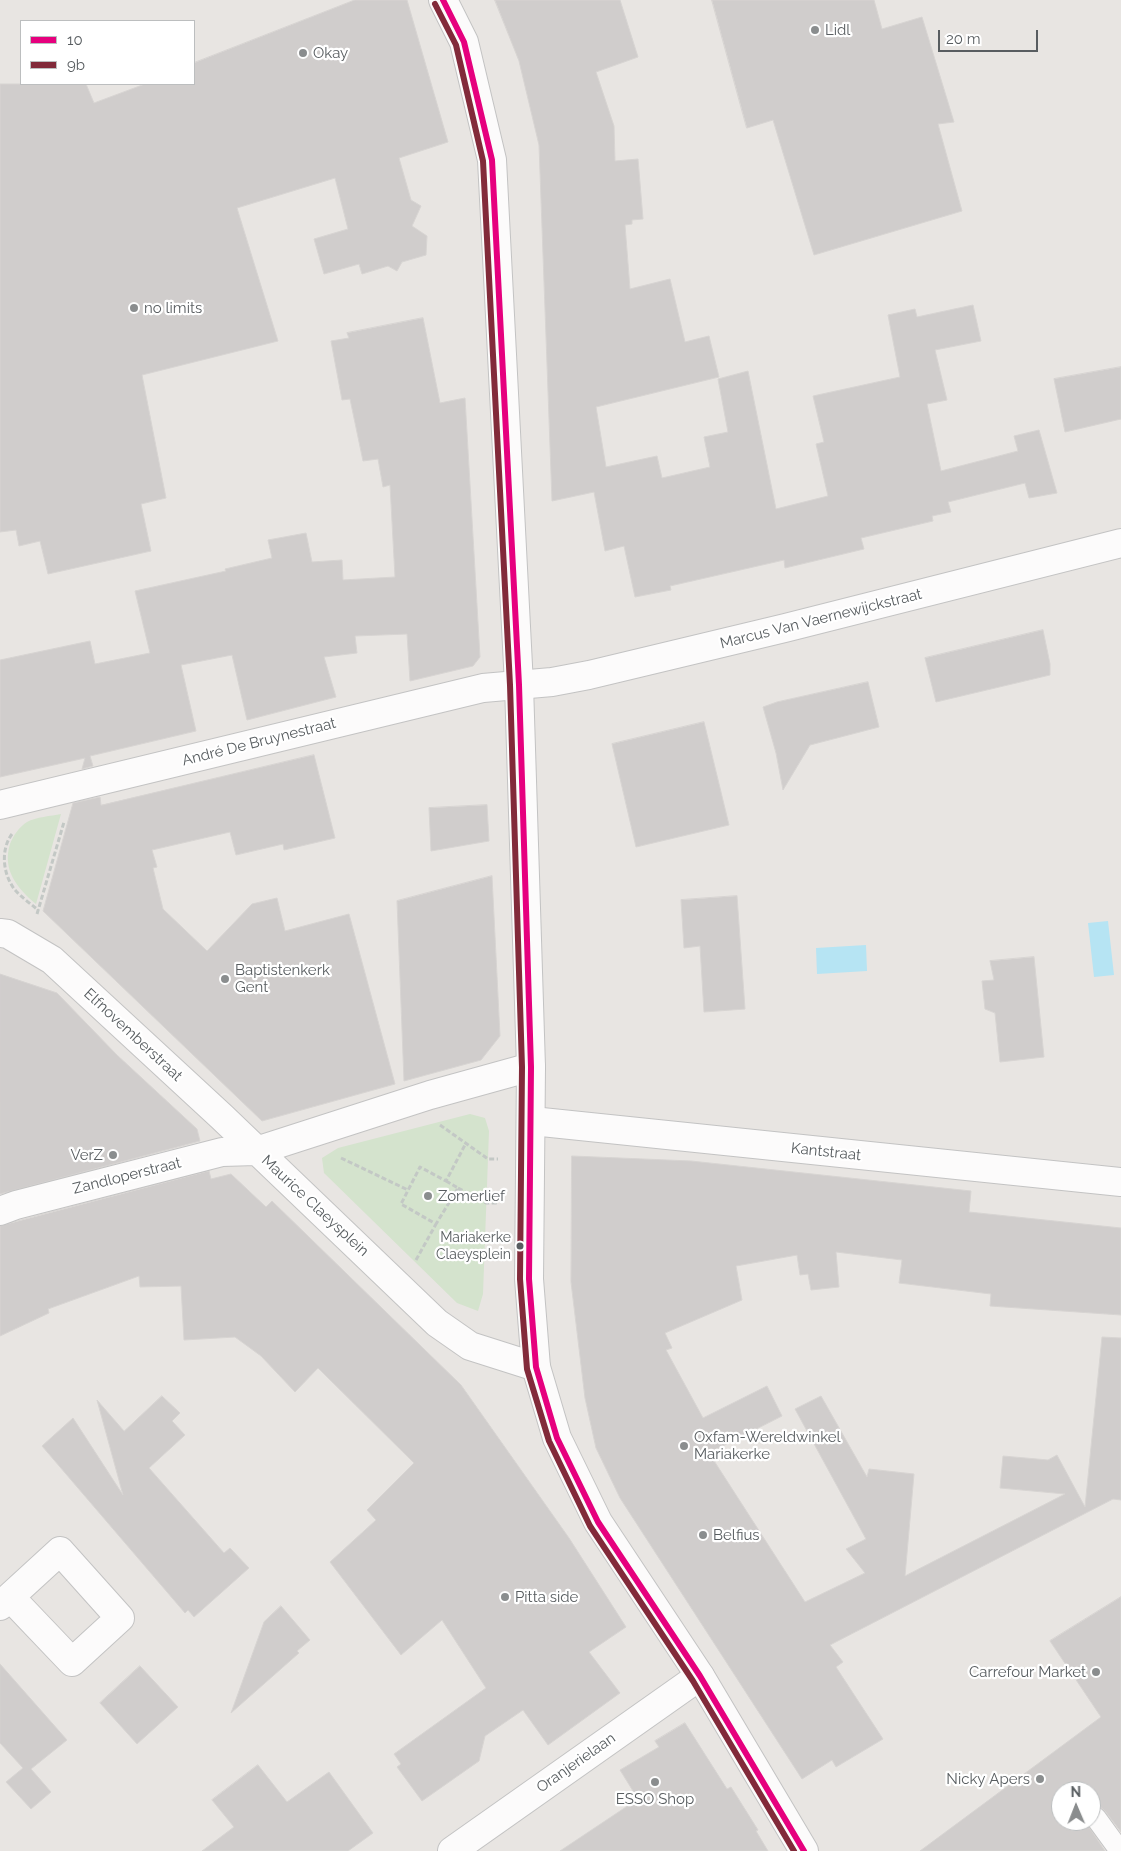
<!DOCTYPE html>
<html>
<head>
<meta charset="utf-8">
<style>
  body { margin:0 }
  #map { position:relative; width:1121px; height:1851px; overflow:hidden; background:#e8e5e2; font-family:Raleway,sans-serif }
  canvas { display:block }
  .legend { position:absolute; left:20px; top:20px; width:175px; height:65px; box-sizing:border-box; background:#fff; border:1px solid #bcbebf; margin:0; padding:6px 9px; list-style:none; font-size:15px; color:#585d60 }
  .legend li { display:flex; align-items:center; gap:10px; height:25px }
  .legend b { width:25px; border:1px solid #bcbebf }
  .north { position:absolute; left:1051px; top:1781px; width:50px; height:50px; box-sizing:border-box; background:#fff; border:1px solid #bcbebf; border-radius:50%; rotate:359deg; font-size:14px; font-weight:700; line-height:20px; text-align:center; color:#585d60 }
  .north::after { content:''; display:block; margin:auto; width:18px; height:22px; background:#8a8d8e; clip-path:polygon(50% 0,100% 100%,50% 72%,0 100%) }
  .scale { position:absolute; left:938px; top:30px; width:100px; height:22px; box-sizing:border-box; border:2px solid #585d60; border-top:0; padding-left:6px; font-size:15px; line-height:18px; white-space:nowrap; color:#585d60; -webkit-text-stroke:4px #fff; paint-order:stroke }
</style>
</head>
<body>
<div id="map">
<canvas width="1121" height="1851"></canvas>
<ul class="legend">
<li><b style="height:6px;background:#e6007e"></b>10</li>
<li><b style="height:6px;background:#822a3a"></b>9b</li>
</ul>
<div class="north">N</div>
<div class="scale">20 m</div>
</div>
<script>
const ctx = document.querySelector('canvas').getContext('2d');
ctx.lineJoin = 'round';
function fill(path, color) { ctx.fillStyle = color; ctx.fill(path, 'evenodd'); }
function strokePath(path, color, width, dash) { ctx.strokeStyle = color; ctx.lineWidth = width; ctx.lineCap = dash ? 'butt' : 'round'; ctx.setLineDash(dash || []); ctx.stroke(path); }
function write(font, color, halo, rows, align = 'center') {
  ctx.font = font + ' Raleway,sans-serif'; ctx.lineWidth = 4.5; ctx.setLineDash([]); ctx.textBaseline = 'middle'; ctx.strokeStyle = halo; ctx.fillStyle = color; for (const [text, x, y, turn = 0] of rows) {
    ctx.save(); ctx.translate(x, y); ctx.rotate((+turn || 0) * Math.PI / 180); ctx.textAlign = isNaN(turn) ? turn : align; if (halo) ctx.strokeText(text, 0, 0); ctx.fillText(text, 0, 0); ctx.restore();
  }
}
fill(new Path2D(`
  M61 814 36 904C17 888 2 870 10 844 13 836 19 827 27 822 36 817 51 816 61 814Z
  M470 1114 485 1118 489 1131 483 1294 478 1311 457 1303 324 1173 322 1158 338 1148Z`), '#d4e3cd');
fill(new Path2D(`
  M1108 921 1114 975 1094 977 1088 923Z
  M866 945 867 971 817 974 816 948Z`), '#b6e4f3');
const building = new Path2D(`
  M355 0H407L448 142 399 158 411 200 421 206 412 226 427 236 426 255 402 262 397 271 388 266 362 274 359 264 324 274 314 239 348 229 335 178 237 208 278 341 142 375 166 498 141 504 151 551 48 574 40 541 19 546 16 530 0 532V84H86L94 103 145 84H194V63Z
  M495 0H620L638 57 596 72 614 126 615 161 638 159 643 219 632 220V224L625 225 630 289 670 279 685 342 709 336 719 377 596 407 606 467 657 456 662 478 710 467 704 437 728 432 718 379 748 371 776 509 828 496 816 444 824 442 813 396 900 377 888 315 915 309 917 317 973 305 981 341 935 350 947 400 927 404 941 471 1018 451 1014 436 1039 430 1057 493 1029 498 1025 483 948 502 951 512 932 516 933 521 861 538 864 549 785 568 784 560 670 586 671 590 635 597 624 546 605 551 594 492 552 501 539 145 519 61Z
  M712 0H874L882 29 922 17 954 122 938 124 962 211 814 255 773 120 747 128Z
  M423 318 440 403 465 398 480 657 473 666 410 681 407 634 355 636 357 653 324 657 336 697 247 720 232 655 181 665 196 731 90 756 93 766 82 769 85 758 0 777V660L90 641 95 664 150 653 135 591 226 571 225 569 272 558 268 540 306 533 312 562 342 560 343 580 395 577 390 485 383 487 378 459 363 461 350 399 342 400 331 341 349 338 347 333Z
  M1121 367V419L1065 432 1054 379Z
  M1043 630 1050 664V675L936 702 925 658Z
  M868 682 879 727 810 745 783 790 776 753 763 707 777 702Z
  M704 722 729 825 636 847 612 744Z
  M314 755 335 838 284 850 283 844 236 855 230 832 152 850 157 867 153 868 163 909 207 951 252 904 277 898 285 931 349 914 395 1084 262 1121 43 911 73 803 100 797 101 805Z
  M487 805 489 841 431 851 429 808Z
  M492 876 500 1036 481 1060 404 1081 397 901Z
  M737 896 745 1009 704 1012 700 946 684 948 681 900Z
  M1034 957 1044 1057 1000 1062 995 1013 985 1009 982 981 994 980 990 961Z
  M0 974 57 993 117 1055 197 1129 200 1141 0 1194Z
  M572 1156 691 1161 971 1191 969 1212 1121 1228V1315L990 1306 991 1294 899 1283 902 1260 836 1252 839 1287 811 1290 808 1274 800 1275 797 1255 736 1266 742 1300 665 1333 672 1348 666 1350 703 1418 767 1386 782 1416 709 1453 805 1602 865 1573 846 1549 866 1539 795 1409 821 1396 867 1477 869 1469 914 1474 905 1576 1065 1494 1000 1488 1003 1456 1048 1460 1057 1455 1085 1507 1102 1337 1121 1338V1500L1113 1499 830 1645 843 1662 836 1667 883 1739 836 1767 832 1760 802 1779 620 1498 596 1448 585 1398 571 1282Z
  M209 1171 211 1179 231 1174 266 1207 272 1201 461 1385 569 1538 626 1627 589 1652 620 1693 548 1745 523 1710 485 1736 479 1761 422 1801 397 1767 401 1764 394 1754 486 1688 442 1620 401 1655 330 1562 376 1520 367 1510 414 1463 318 1368 295 1392 261 1356 235 1337 184 1340 181 1286 140 1287 139 1276 48 1309 49 1313 0 1336V1226Z
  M162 1396 180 1413 172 1421 185 1435 149 1468 224 1553 230 1548 249 1568 194 1617 188 1610 185 1613 42 1446 73 1418 123 1495 97 1400 124 1431Z
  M1121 1597V1832L1105 1811 1100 1807 1091 1808V1791H1061V1821H1085L1105 1851H920L1101 1717 1050 1641Z
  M281 1606 310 1640 297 1651 299 1653 231 1713 264 1622Z
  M0 1664 67 1740 31 1769 51 1792 31 1809 6 1782 23 1768 0 1743Z
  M140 1666 178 1707 137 1744 100 1703Z
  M685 1723 727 1789 731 1787 758 1830 756 1831 768 1851H560L638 1799 620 1770 659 1747 655 1741Z
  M258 1765 287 1802 329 1772 373 1833 348 1851H202L234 1827 212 1800Z`);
fill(building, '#d0cdcc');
strokePath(building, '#d7d4d2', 1);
const lane = new Path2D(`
  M1096 1818 1120 1851`);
const street = new Path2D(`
  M0 805 483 688 552 682 589 675 785 628 1121 543
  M0 933 8 934 52 960 222 1117 437 1323 470 1346 536 1367
  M532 1121 1121 1182
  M0 1211 16 1205 222 1152 256 1151 430 1095 531 1067
  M0 1606 60 1551 120 1618 72 1662 10 1597
  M452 1851 700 1676`);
const secondary = new Path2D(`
  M443 0 464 42 492 160 519 685 531 1067 529 1279 536 1367 557 1438 598 1522 700 1676 804 1851`);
strokePath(lane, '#c3c3c3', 22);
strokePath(street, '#c3c3c3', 30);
strokePath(secondary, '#c3c3c3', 30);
strokePath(new Path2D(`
  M12 834C0 850 3 875 15 890 21 897 31 904 38 910
  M37 914 64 822
  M440 1125 488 1159H498
  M341 1158 408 1190
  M446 1181 458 1188 436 1224 401 1204 420 1167 446 1181 466 1143
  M458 1188 486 1203H499
  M416 1260 436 1224`), '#c3c8c5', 3, [5, 2.5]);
strokePath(lane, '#fcfbfb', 20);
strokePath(street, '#fcfbfb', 28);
strokePath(secondary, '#fcfbfb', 28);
strokePath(new Path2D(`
  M443 0 464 42 492 160 519 685 531 1067 529 1279 536 1367 557 1438 598 1522 700 1676 804 1851`), '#e6007e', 6);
strokePath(new Path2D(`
  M435 4 456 45 483 161 510 685 522 1067 520 1279 527 1369 549 1441 590 1526 693 1681 794 1851`), '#822a3a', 6);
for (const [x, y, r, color] of [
  [815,30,5,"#8a8d8e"],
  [303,53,5,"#8a8d8e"],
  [134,308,5,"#8a8d8e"],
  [225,979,5,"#8a8d8e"],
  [113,1155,5,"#8a8d8e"],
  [428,1196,5,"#8a8d8e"],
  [520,1246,4.5,"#585d60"],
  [684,1446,5,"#8a8d8e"],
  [703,1535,5,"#8a8d8e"],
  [505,1597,5,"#8a8d8e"],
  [1096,1672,5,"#8a8d8e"],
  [1040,1779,5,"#8a8d8e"],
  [655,1782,5,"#8a8d8e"]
]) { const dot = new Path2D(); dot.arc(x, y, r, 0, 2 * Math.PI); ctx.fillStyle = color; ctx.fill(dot); strokePath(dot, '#fff', 2); }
write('14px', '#585d60', '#fff', [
  ["Mariakerke",511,1238],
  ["Claeysplein",511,1255]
], 'right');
write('15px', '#585d60', '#fff', [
  ["Lidl",825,30],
  ["Okay",313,53],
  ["no limits",144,308],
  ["Baptistenkerk",235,970],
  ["Gent",235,987],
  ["VerZ",103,1155,"right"],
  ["Zomerlief",438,1196],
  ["Oxfam-Wereldwinkel",694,1437],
  ["Mariakerke",694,1454],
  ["Belfius",713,1535],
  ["Pitta side",515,1597],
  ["Carrefour Market",1086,1672,"right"],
  ["Nicky Apers",1030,1779,"right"],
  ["ESSO Shop",655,1799,"center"]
], 'left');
write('15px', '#585d60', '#fff', [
  ["Marcus Van Vaernewijckstraat",821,619,-14],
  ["André De Bruynestraat",259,742,-14],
  ["Elfnovemberstraat",133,1035,43],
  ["Kantstraat",826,1152,6],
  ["Zandloperstraat",127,1176,-14],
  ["Maurice Claeysplein",315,1206,43],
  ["Oranjerielaan",576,1763,-35]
]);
</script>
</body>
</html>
